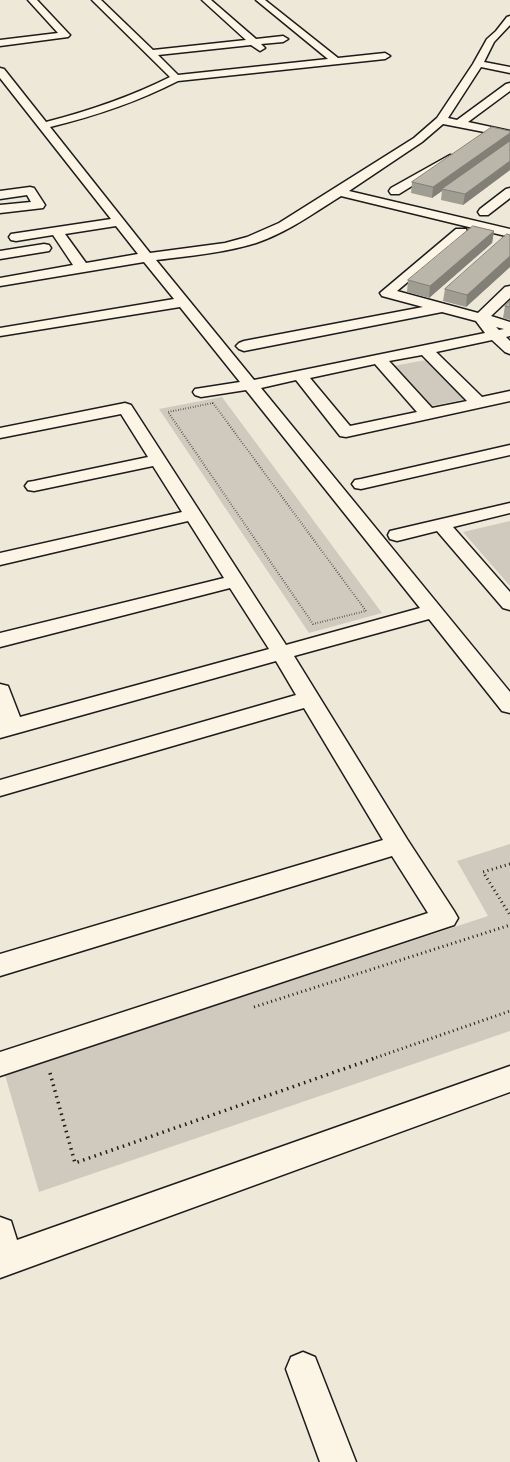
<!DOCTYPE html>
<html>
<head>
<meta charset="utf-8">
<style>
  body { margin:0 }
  canvas { display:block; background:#eee8d9 }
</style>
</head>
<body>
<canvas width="510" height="1462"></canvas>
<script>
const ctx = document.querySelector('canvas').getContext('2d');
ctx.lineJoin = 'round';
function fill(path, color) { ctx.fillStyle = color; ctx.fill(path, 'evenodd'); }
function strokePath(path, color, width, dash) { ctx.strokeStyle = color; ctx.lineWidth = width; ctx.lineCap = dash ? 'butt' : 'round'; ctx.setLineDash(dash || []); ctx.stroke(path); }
fill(new Path2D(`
  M426 360 466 399 431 406 393 366Z
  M222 397 382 613 309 633 159 409Z
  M510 521V586L463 532Z
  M510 844V1031L39 1192 5 1075 488 916 457 861Z`), '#cfcabd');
const minor = new Path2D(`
  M28 0H37L68 33 70 35 68 37 0 46V40L58 33Z
  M92 0H101L153 50 246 40 202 0H211L256 39 283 36 288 39 283 42 261 44 265 48 260 51 251 45 158 55 178 75 328 59 256 0H265L338 58 385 53 390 56 385 59 178 81C137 102 95 116 50 127L150 253 225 243 247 237 279 223 414 138 437 118 473 64 487 39 496 31 507 17 510 16V25L494 42 484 62 510 67V73L481 67 448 118 457 120 506 84 510 83V91L468 122 510 131V137L443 124 422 142 349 191 510 229V237L341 196C314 213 286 233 256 243 223 253 190 256 156 260L254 380 485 333 476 321 442 312 244 351 239 349 236 346 239 343 244 341 423 307 382 296 380 293 456 229H466L467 232 397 291 478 313 505 287 510 286V298L491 316 510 322V336L506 337 510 341V354L505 352 492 340 436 352 482 397 510 391V401L346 437 340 436 296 380 261 388 510 692V713L502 711 429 619 294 656 407 839 454 911 458 918 454 925 0 1076V1052L428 913 392 856 0 976V954L383 840 304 708 0 796V780L296 695 276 661 0 738V684L8 686 20 717 269 649 230 588 0 647V633L224 578 188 521 0 565V553L182 512 153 466 34 491 28 490 25 486 28 482 34 481 148 457 121 414 0 438V428L125 403 131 405 286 645 420 608 246 390 201 397 195 395 193 392 195 389 240 382 180 307 0 336V328L174 299 144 262 0 286V278L73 265 53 235 16 241 11 240 9 237 11 234 111 219 0 78V68L4 69 46 122C88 111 130 97 170 77ZM116 226 138 254 86 263 65 234ZM496 327 504 329 499 330ZM422 355 467 401 432 408 389 361ZM375 364 417 412 350 426 310 378Z
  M450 155 454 156 456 158 454 160 399 194H391L389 191 391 188Z
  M30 187 34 188 45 205 43 208 0 213V205L31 202 27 195 0 199V191Z
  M510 188V198L488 215H480L478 212 480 209 506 189Z
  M44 244 49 245 51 248 49 251 0 259V251Z
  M510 445V455L361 489 355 488 352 484 355 480 361 479Z
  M510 503V513L453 527 510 592V610L503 608 437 531 397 541 390 539 388 535 390 531Z
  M510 1066V1092L0 1278V1217L11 1221 17 1240Z
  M303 1352 315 1357 356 1462H320L286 1369 291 1357Z`);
strokePath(minor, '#1c1c1c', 3);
strokePath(new Path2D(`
  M213 403 366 611 313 624 168 412Z`), '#1c1c1c', 2, [0.5, 2]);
strokePath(new Path2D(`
  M510 864 483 872 510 915
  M254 1007 510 925
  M372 1059 510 1011`), '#1c1c1c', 3, [1, 3.5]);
strokePath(new Path2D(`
  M50 1073 75 1163 375 1058`), '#1c1c1c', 3.5, [1.5, 4.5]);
fill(minor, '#fcf5e5');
fill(new Path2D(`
  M510 131V170L463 205 441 200 442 191 432 198 411 193 412 182Z
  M494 231 492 243 429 298 407 292 408 280Z
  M510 235V267L466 307 443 301 445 289Z
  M510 301V320L503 318 505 306Z`), '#a09d92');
fill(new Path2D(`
  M510 133V143L442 189V191L432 198 433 187Z
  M510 161V170L463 205 465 194Z
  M494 231 492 243 429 298 430 286Z
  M510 256V267L466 307 467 295Z`), '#827f77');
const building = new Path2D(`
  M492 127 510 131V133L433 187 412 182Z
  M510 141V161L465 194 442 189Z
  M473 226 494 231 430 286 408 280Z
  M507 234 510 235V256L467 295 445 289Z
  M510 301V307L505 306Z`);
fill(building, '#bab6aa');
strokePath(building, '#827f77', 1);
</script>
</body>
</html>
